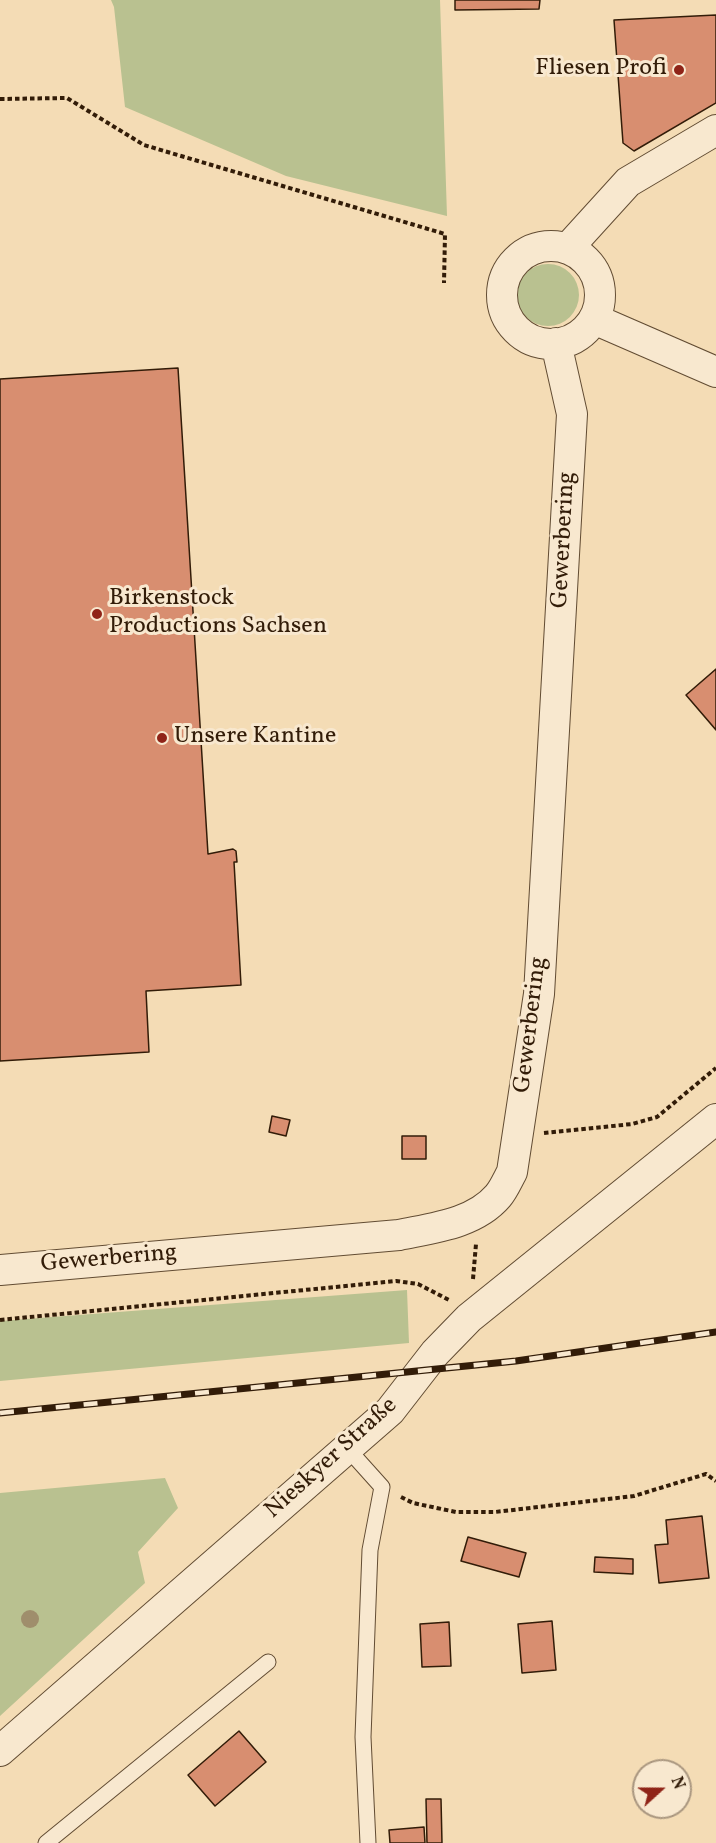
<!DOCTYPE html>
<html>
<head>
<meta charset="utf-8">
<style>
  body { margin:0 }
  #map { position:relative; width:716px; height:1843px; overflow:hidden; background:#f4dcb5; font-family:Vollkorn,serif }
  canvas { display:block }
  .north { position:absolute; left:632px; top:1759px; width:60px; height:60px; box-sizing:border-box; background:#f8e8cf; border:2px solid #a9967f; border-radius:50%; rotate:69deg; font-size:16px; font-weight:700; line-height:24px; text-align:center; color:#321c08 }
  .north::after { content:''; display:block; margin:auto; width:21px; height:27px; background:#8f2418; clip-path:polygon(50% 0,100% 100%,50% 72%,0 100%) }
</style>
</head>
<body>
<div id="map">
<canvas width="716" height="1843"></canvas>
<div class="north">N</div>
</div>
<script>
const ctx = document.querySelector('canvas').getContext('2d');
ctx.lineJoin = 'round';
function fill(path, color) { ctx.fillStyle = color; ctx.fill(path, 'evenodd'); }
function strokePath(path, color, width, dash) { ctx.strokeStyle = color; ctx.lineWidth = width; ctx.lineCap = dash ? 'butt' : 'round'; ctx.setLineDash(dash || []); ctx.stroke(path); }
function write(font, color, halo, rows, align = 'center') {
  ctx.font = font + ' Vollkorn,serif'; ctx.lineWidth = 6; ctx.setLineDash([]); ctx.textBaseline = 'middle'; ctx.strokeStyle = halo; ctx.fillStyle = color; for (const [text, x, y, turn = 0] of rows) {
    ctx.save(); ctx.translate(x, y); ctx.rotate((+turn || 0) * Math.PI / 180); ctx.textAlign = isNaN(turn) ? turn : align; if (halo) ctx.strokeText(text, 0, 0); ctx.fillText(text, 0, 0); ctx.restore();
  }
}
fill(new Path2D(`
  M111 0H440L447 216 286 176 125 107 114 7Z
  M517 295a31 31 0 1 1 62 0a31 31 0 1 1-62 0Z
  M407 1290 409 1343 0 1381V1321Z
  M165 1478 178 1508 138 1552 145 1583 0 1716V1493Z`), '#b9c190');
const building = new Path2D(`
  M455 0H540L539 9 455 10Z
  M716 15V103L634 151 623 143 614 20Z
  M178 368 208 854 233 849 236 851 237 862H234L241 985 146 991 149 1052 0 1061V379Z
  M716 669V730L686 695Z
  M272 1116 290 1120 286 1136 269 1132Z
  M402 1136H426V1159H402Z
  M702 1516 709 1578 659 1583 655 1545 668 1544 666 1520Z
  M468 1537 526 1553 519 1577 461 1561Z
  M595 1557 633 1559V1574L594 1572Z
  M552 1621 556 1670 522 1673 518 1624Z
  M449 1622 451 1666 422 1667 420 1624Z
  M239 1731 266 1762 215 1806 188 1775Z
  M426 1799H441L442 1843H427Z
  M424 1827 425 1843H390L389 1830Z`);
fill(building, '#d88e70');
strokePath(building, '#321c08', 1.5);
const lane = new Path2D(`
  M347 1448 382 1487 370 1550 363 1737 368 1843
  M46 1843 268 1662`);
const street = new Path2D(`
  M502 295a49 49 0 1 1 98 0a49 49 0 1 1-98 0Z
  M568 248 628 182 716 130
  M594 319 716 372
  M0 1270 399 1235C432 1228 474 1224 498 1196 504 1189 508 1179 512 1172L539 994 572 414 556 343
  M0 1751 390 1411 435 1353 469 1318 716 1119`);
strokePath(lane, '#624c33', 17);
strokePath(street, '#624c33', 32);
strokePath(new Path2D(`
  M0 99 67 98 144 145 445 234 444 283
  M544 1133 632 1124 657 1117 716 1068
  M473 1279 476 1244
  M0 1320 396 1281 418 1284 449 1300
  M401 1497 413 1503 456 1512H495L634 1496 706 1474 716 1481`), '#321c08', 4, [4.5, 3]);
strokePath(lane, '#f8e8cf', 15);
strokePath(street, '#f8e8cf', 30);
const rail = new Path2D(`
  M0 1413 516 1361 716 1332`);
strokePath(rail, '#321c08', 7);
strokePath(rail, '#f8e8cf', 4.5, [14]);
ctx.fillStyle = '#9f8e6c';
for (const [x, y] of [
  [30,1619]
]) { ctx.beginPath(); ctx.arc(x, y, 9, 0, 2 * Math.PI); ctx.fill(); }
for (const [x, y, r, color] of [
  [679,70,6,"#8f2418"],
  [97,614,6,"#8f2418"],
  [162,738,6,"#8f2418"]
]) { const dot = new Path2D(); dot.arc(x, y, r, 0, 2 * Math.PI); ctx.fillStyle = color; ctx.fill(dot); strokePath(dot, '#f8e8cf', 2); }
write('24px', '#321c08', '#f8e8cf', [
  ["Fliesen Profi",667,70,"right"],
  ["Birkenstock",109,600],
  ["Productions Sachsen",109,628],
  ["Unsere Kantine",174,738]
], 'left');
write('24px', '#321c08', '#f8e8cf', [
  ["Gewerbering",565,540,-87],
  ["Gewerbering",532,1025,-83],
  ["Gewerbering",109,1260,-5],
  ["Nieskyer Straße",332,1459,-42]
]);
</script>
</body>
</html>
